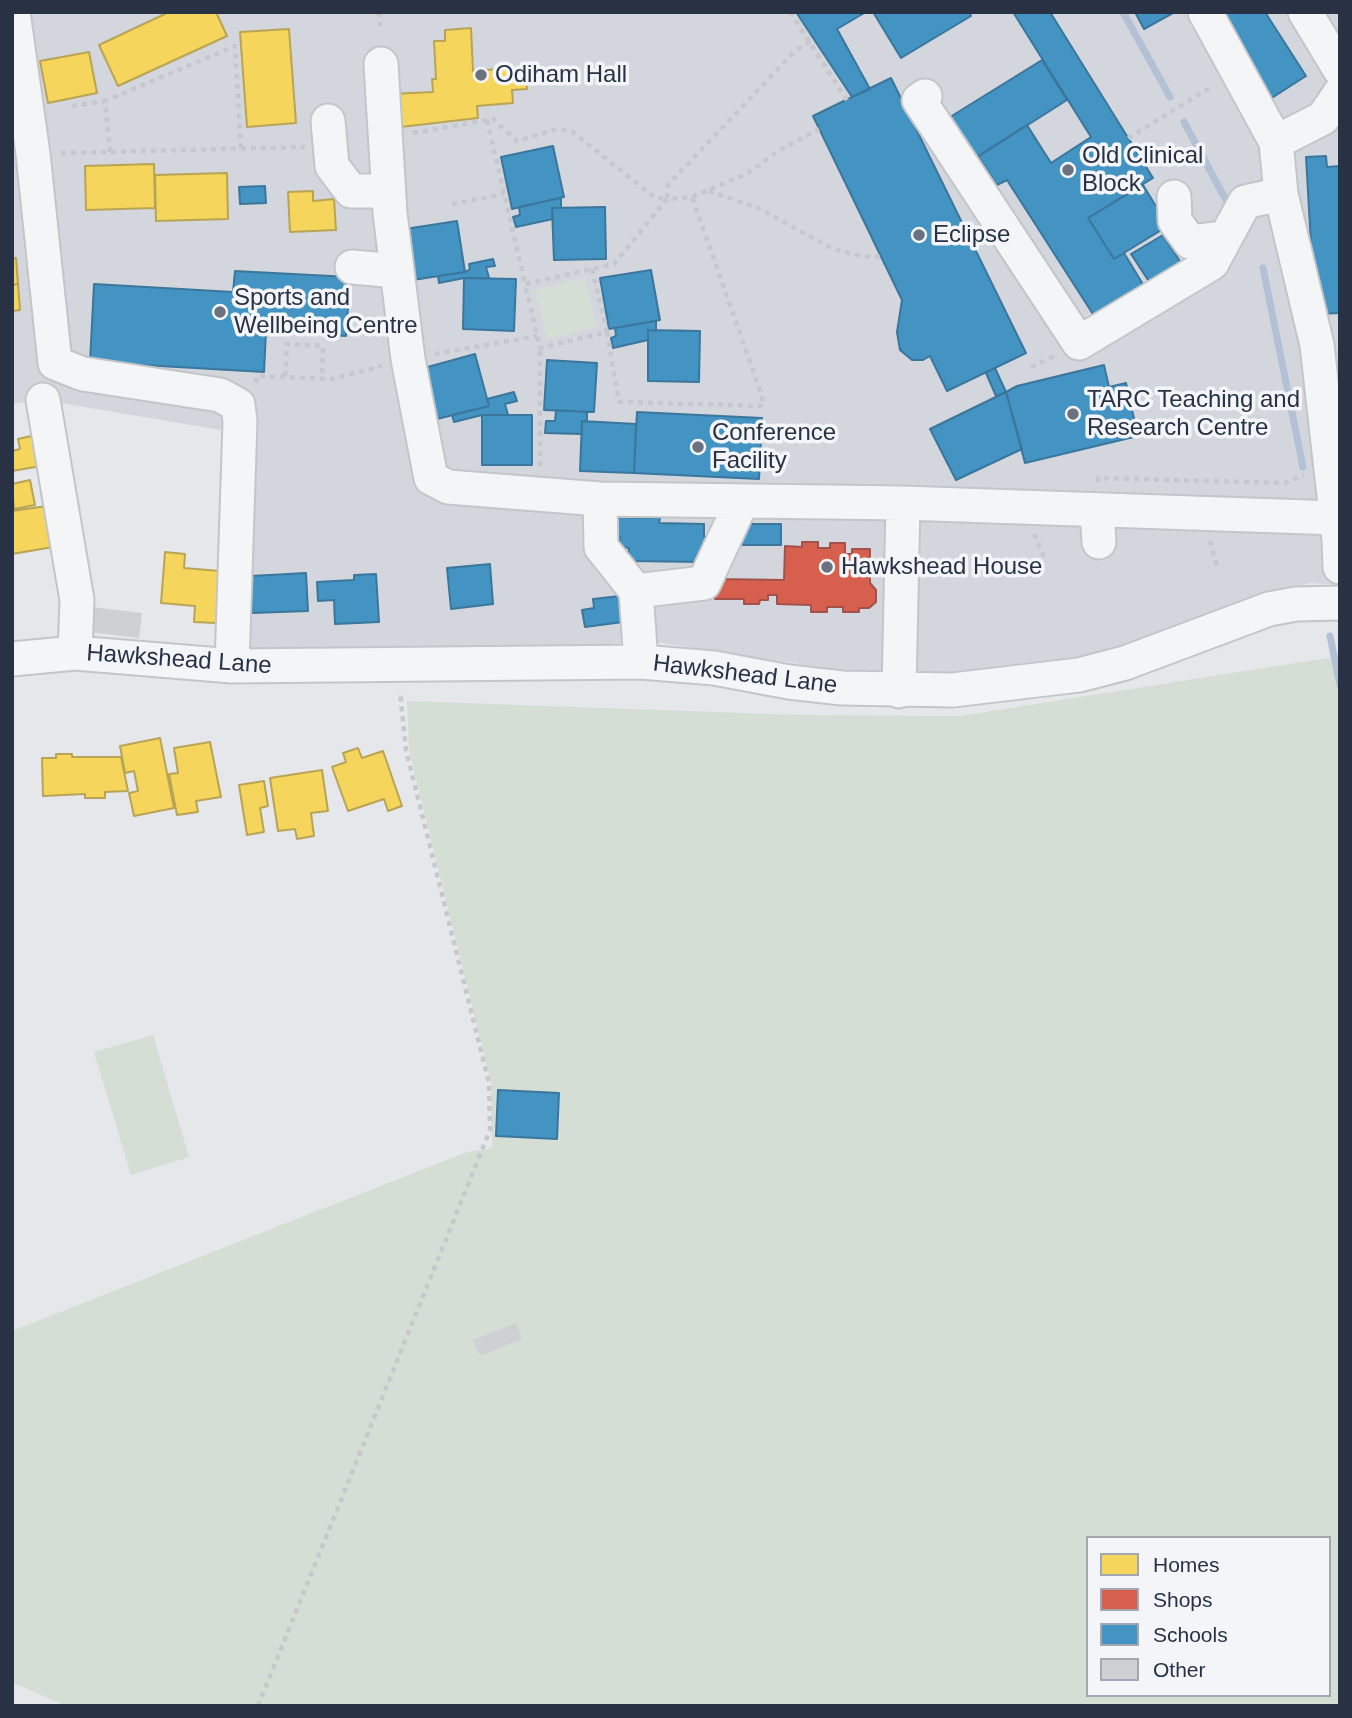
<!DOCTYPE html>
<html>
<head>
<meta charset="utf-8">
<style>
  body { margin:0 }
  #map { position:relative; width:1352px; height:1718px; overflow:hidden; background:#e5e7ea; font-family:Helvetica,sans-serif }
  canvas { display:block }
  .frame { position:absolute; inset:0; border:14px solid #293245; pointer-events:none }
  .legend { position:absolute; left:1086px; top:1536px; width:245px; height:161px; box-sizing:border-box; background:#f3f5f9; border:2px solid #a2a7b1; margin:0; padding:9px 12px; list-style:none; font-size:21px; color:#293245 }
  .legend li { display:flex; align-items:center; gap:14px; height:35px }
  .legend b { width:35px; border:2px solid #a2a7b1 }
</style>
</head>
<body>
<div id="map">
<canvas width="1352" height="1718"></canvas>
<div class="frame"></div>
<ul class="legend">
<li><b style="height:19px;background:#f6d55c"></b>Homes</li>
<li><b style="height:19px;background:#d6604d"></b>Shops</li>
<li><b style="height:19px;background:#4393c3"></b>Schools</li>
<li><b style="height:19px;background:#cfd0d4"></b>Other</li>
</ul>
</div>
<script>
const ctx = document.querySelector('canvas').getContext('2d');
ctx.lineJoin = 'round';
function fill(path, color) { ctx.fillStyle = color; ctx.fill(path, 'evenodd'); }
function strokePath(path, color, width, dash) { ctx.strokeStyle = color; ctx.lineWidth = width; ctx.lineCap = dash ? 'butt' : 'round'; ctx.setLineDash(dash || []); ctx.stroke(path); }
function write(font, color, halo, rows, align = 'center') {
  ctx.font = font + ' Helvetica,sans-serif'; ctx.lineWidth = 7; ctx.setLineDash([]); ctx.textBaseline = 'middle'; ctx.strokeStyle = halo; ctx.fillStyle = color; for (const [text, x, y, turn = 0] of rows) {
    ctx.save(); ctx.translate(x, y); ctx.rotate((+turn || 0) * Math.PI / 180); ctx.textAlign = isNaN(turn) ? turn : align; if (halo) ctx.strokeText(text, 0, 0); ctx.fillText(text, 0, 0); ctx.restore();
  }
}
fill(new Path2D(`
  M12 12H1340V585L1309 583 1105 654 946 676 826 668 654 642 516 648 221 652 232 432 43 400 12 404Z`), '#d3d6dd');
fill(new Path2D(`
  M585 278 597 327 547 339 535 290Z
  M1340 658V1706H66L12 1682V1331L467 1152 492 1148 491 1083 409 750 407 701 800 715 960 716 1321 659ZM1088 1538H1329V1695H1088Z
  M153 1035 189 1157 131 1175 94 1052Z`), '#d4ded5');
const homes = new Path2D(`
  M169 12H216L227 36 118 86 99 45Z
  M471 28 473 71 525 67 527 89 512 90 513 103 477 106 478 118 392 128 390 94 433 92 432 79H436L434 41H445V30Z
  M289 29 296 123 247 127 240 32Z
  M89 52 97 93 48 103 40 61Z
  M154 164 155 208 86 210 85 166Z
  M227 173 228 219 156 221 155 175Z
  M313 191V201L334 199 336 230 290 232 288 192Z
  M12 258H16L18 284 12 285Z
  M18 284 20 310 12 311V285Z
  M40 434 47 465 12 471V451L20 449 18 439Z
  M30 480 35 505 14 509 12 484Z
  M47 506 53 547 12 554V511Z
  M165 552 185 554 184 568 220 571 216 623 194 622 195 606 161 603Z
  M160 738 174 808 134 816 129 793 138 791 134 771 125 773 120 746Z
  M210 742 221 797 196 801 198 812 177 815 169 774 178 773 174 748Z
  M358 748 362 758 383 751 402 806 388 811 384 799 348 811 332 767 346 762 343 753Z
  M56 754H72V757H121L128 791 105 792V798H85V794L43 796 42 758H56Z
  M322 770 328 811 311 813 314 836 297 839 295 829 278 831 270 778Z
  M264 781 268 806 260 808 264 832 247 835 239 785Z`);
fill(homes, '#f6d55c');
strokePath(homes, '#b8a455', 2);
const shops = new Path2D(`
  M802 542H818V548H830V543H845V554H852V549H870V583L876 590V602L869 608H859V612H843V607H827V612H811V605L777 604V595H768V600H760L759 604H744V599H715V579L784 580 785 546 802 547Z`);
fill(shops, '#d6604d');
strokePath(shops, '#a2524b', 2);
const schools = new Path2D(`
  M796 12H866L837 29 870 89 852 97Z
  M873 12H969L971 16 901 58Z
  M1013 12H1050L1153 178 1088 218 1114 259 1124 253 1147 291 1098 322 1007 180 997 185 978 156 1027 125 1051 163 1091 137Z
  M1135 12H1173V13L1144 29Z
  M1211 12H1265L1306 76 1267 101Z
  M1042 60 1067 100 968 163 942 122Z
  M891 78 1026 353 947 391 930 356 923 360H912L900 350 897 332 902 300 813 116Z
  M553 146 564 197 512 209 501 157Z
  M1326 156 1327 167 1340 166V313L1315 314 1306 157Z
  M1143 185 1168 226 1114 259 1088 218Z
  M265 186 266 203 240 204 239 187Z
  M561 198V208H552L553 219 516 227 513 217 520 215 519 207Z
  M605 207 606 259 554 260 552 208Z
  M457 221 465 272 413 280 405 229Z
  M1163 235 1181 263 1150 283 1131 254Z
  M493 259 495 266 486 267 489 278H464L439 283 438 276 465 272 470 269 469 264Z
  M651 270 660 320 609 329 600 278Z
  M235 271 350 277 346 336 266 331 264 372 90 362 94 284 233 292Z
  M464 278 516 279 514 331 463 329Z
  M656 321V331L648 330V340L613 348 611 338 616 336 615 328Z
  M648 330 700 331 699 382 648 381Z
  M475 354 489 406 437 419 424 368Z
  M547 360 597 363 594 412 544 410Z
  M1104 365 1109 387 1126 383 1138 436 1025 463 1006 392 1017 386Z
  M995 368 1006 392 996 396 986 373Z
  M514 392 517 401 505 404 508 415H482L454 422 452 415 489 406 487 399Z
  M1006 392 1022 449 956 480 930 429Z
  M556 410 587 412V422L582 421V434L545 433 546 421H555Z
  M637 412 762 418 759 479 634 473Z
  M482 415H532V465H482Z
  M582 421 636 424 634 473 580 471Z
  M614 517 660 518 659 523 704 524V537H710L703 562 628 561 629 548 620 547V536H613Z
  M742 524H781V545H742Z
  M490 564 493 604 451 609 447 568Z
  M306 573 308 611 252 613 251 576Z
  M376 574 379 622 335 624 334 600 318 601 317 582 354 580V575Z
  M620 596 623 622 585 627 582 610 594 608 593 599Z
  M498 1090 559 1093 557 1139 496 1136Z`);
fill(schools, '#4393c3');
strokePath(schools, '#3b769d', 2);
strokePath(new Path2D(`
  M1123 12 1170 97
  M1184 122 1227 202
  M1263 268 1303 467
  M1330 636 1340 685`), '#b2c1d6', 7);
fill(new Path2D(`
  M92 607 142 613 139 638 89 632Z
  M516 1323 522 1339 480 1356 473 1340Z`), '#cfd0d4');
const minor = new Path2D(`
  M13 12 33 154 55 363 83 374 220 395 238 405 240 421 232 666
  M1205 12 1276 142 1281 194 1317 345 1339 540 1340 567
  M1305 12 1340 70
  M381 64 390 213 408 359 431 478 448 487 600 499 903 503 1337 518
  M925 96 919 100 1079 343 1212 263 1245 202 1281 194
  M328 121 332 166 351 191H387
  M1276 142 1323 118 1340 93
  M1174 197 1175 221 1190 242 1225 238
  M352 267 397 271
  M43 400 77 600 75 653
  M600 499 601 547 636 591 641 662
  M1097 511 1099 542
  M636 591 704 583 742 501
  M12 659 75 653 232 666 641 662 714 668 789 682 842 688 953 690 1079 675 1125 663 1269 609 1296 604 1340 603
  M899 691 903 503`);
strokePath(minor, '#c3c5c8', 37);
strokePath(new Path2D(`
  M379 12 380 26
  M790 12 847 100
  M72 106 105 101
  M487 120 525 284
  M413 133 493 119 517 141 558 129 573 132 654 197 667 199 668 185 795 51 814 39
  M1128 138 1213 86
  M110 152 105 101 235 46 241 149
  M61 153 305 147
  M709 191 758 208 833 249 860 256 881 257
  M452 204 504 194
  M592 269 607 332 540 348 525 284 614 264 667 199 692 197 746 174 780 150 819 129
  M607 332 619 402 763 406 762 396 692 197
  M435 354 537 336
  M1031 367 1054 356
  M285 376 287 344 323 346 322 378
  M256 383 257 376 332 379 382 366
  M540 466V348
  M1098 482V478L1285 483 1304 475
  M1034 534 1044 556
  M1210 541 1218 570
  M258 1706 490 1130 489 1083 406 750 400 691`), '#c6c8cd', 4.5, [5, 5]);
strokePath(minor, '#f4f5f7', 33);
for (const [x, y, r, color] of [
  [481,75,7,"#6b717f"],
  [1068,170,7,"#6b717f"],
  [919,235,7,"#6b717f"],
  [220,312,7,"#6b717f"],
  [1073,414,7,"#6b717f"],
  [698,447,7,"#6b717f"],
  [827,567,7,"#6b717f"]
]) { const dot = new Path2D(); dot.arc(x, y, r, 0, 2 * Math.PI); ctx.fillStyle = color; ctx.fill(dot); strokePath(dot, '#f3f5f9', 2.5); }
write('24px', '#293245', '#f3f5f9', [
  ["Odiham Hall",495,75],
  ["Old Clinical",1082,156],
  ["Block",1082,184],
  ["Eclipse",933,235],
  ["Sports and",234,298],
  ["Wellbeing Centre",234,326],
  ["TARC Teaching and",1087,400],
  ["Research Centre",1087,428],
  ["Conference",712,433],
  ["Facility",712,461],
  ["Hawkshead House",841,567]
], 'left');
write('24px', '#293245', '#f3f5f9', [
  ["Hawkshead Lane",179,660,4],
  ["Hawkshead Lane",745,675,7]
]);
</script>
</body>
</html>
